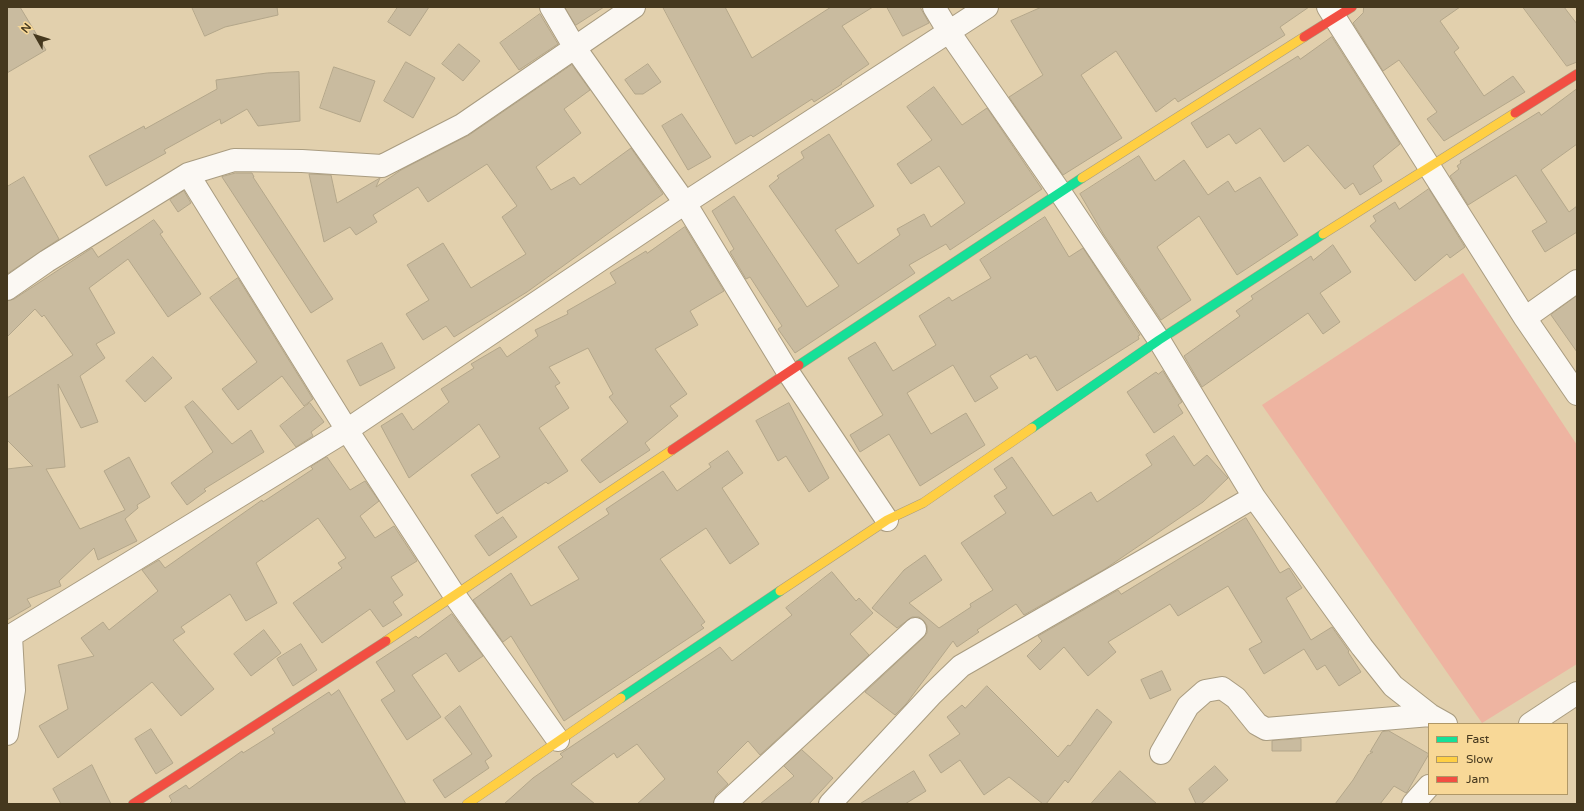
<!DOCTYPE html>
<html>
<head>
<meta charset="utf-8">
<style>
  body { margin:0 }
  #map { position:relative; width:1584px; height:811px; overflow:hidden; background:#e2d0ad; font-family:"Varela Round",sans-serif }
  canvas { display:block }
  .frame { position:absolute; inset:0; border:8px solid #45381e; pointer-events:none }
  .legend { position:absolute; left:1428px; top:723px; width:140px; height:72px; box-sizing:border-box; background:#f8d897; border:1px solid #b09867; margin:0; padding:5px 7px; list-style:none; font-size:12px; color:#45381e }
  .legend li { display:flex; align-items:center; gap:8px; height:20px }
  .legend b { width:20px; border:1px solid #b09867 }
  .north { position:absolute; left:16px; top:16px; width:40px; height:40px; -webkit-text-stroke:3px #f8d897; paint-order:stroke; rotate:309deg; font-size:11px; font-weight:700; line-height:16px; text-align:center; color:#45381e }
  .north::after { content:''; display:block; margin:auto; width:14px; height:18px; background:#45381e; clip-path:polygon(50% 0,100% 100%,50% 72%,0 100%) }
</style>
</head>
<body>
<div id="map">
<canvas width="1584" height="811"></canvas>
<div class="frame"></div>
<ul class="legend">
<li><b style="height:5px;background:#16e098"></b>Fast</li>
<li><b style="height:5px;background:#ffcf43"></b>Slow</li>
<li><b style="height:5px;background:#f24e42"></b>Jam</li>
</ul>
<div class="north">N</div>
</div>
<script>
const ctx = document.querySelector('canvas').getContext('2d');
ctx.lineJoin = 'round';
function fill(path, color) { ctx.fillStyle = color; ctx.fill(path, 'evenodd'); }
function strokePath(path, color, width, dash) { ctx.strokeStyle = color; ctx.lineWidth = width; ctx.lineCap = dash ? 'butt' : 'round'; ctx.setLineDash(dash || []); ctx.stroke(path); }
fill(new Path2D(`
  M1463 273 1577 445V664L1482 723 1262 405Z`), '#eeb4a1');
const building = new Path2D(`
  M7 7H20L46 50 7 73Z
  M192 7H277L278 15 225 27 205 36Z
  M398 7H429L410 36 388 22Z
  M565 7H604L576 25Z
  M663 7H725L752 58 831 7H873L842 26 869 64 841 83 842 84 814 102 812 99 753 137 751 135 736 144Z
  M887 7H920L929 23 903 36Z
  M1042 7H1309L1280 27 1285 35 1178 102 1175 98 1156 112 1116 51 1081 75 1122 138 1063 175 1009 97 1043 75 1011 21Z
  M1364 7H1460L1440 21 1459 48 1454 52 1484 96 1513 76 1525 92 1444 141 1427 119 1437 112 1399 60 1383 71 1353 23 1363 13Z
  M1523 7H1564L1577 24V62L1567 66Z
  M540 14 558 44 519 70 500 43Z
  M1332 37 1400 144 1373 166 1382 181 1360 195 1353 183 1345 189 1308 145 1284 162 1260 128 1236 144 1229 134 1207 148 1191 123 1298 56 1300 59Z
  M459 44 480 61 463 81 442 64Z
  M406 62 435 78 413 118 384 101Z
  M648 64 661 82 643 94H635L625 80Z
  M572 65 590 90 564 109 581 133 536 167 551 190 574 177 580 185 631 148 663 194 527 292 454 337 446 326 423 340 406 314 429 300 407 265 443 243 471 288 526 254 502 217 517 206 487 164 428 202 418 187 373 215 377 222 356 235 350 227 324 242 309 174 331 175 337 203 380 178 376 187 401 170 469 135Z
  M334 67 375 81 360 122 320 108Z
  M299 72 300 121 258 126 247 109 221 124 220 119 164 150 166 153 106 186 89 156 144 126 145 129 217 89 216 80 267 73Z
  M934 87 962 125 987 108 1042 189 950 250 946 244 909 265 915 273 795 353 778 329 782 326 750 277 746 279 730 252 734 249 712 211 734 196 807 307 839 286 769 186 779 178 777 176 804 158 801 152 829 134 874 206 835 230 858 264 900 235 897 229 924 214 931 227 965 203 939 166 911 184 897 164 932 140 907 107Z
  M1577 89V144L1541 170 1569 212 1577 206V232L1545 252 1532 231 1547 222 1516 175 1468 205 1450 176 1459 169 1457 166 1461 163 1460 161 1539 112 1541 115Z
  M682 114 711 157 688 170 662 126Z
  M1139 156 1155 181 1184 160 1208 195 1228 181 1235 192 1260 177 1298 235 1237 275 1199 216 1157 247 1191 300 1161 320 1104 235 1080 194Z
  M236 173H252L254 177H253L333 299 311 313 222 177Z
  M24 177 59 239 7 274V187Z
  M1429 189 1465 247 1450 258 1447 254 1415 281 1370 226 1376 221 1373 216 1395 202 1399 209Z
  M184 191 191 203 178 212 170 200Z
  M1045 217 1069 257 1083 248 1140 335 1138 336 1139 339 1057 391 1036 356 1030 359 1027 354 990 376 998 388 975 402 953 365 907 393 931 434 966 413 985 445 920 486 889 434 860 452 850 435 883 415 848 358 875 342 893 371 936 345 919 316 949 297 952 301 991 278 980 260Z
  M154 220 163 232 160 234 201 294 168 317 128 259 89 288 115 333 96 344 105 358 80 376 98 422 81 428 58 384 65 467 46 469 80 529 125 510 104 471 129 457 150 497 137 505 138 508 125 519 137 541 98 560 94 548 59 581 61 586 27 599 31 606 7 620V469L33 466 7 440V398L73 355 44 315 42 317 35 309 7 337V301L14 299 92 248 98 257Z
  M685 227 724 291 690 311 698 325 655 349 687 394 670 406 678 416 645 443 650 450 600 483 581 460 628 422 609 397 613 394 588 348 549 367 560 383 555 386 569 408 539 428 568 471 548 484 546 482 497 514 471 475 500 457 479 424 409 478 381 426 402 413 413 430 449 402 441 389 474 368 471 364 500 347 507 357 538 336 535 330 568 314 567 311 616 283 610 273 646 251 647 253Z
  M1333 245 1351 272 1320 293 1340 322 1323 334 1308 313 1202 387 1184 356 1240 316 1236 311 1253 299 1251 296 1311 256 1313 260Z
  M238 278 313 399 304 406 282 376 238 410 222 389 257 362 210 298Z
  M1577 296V352L1551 315Z
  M382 343 395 368 360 386 347 361Z
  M153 357 172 378 145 402 126 381Z
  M1163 371 1182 402 1178 405 1183 413 1154 433 1127 392 1156 372 1158 374Z
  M193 401 232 444 251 430 264 452 204 489 206 491 187 505 171 483 213 452 185 407Z
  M310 403 324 422 311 432 313 436 296 447 280 426Z
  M789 403 829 478 809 492 786 456 778 461 756 421Z
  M1174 436 1194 466 1207 455 1228 478 1203 502 1105 569 1024 615 1016 604 977 630 979 632 957 647 953 641 906 704 895 715 865 692 923 638 927 633V626L924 621 919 617H912L897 628 872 608 904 570 925 555 942 580 909 603 939 628 971 607 970 604 993 590 961 543 1006 513 994 496 1007 488 994 469 1012 457 1053 516 1091 492 1097 502 1152 465 1146 455Z
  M728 451 743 473 722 488 759 544 730 564 706 528 660 559 705 622 701 625 704 628 564 721 511 636 503 642 473 600 511 573 531 606 579 579 558 547 609 514 606 509 663 471 677 491 711 467 709 464Z
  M327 457 350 490 365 481 379 501 360 516 375 538 394 526 417 561 391 577 403 595 393 602 402 615 383 627 370 609 322 643 293 603 342 568 338 563 346 558 318 518 256 563 277 603 246 621 230 594 181 627 185 632 173 640 214 689 181 716 152 682 58 758 39 726 68 709 58 665 94 656 81 638 103 622 109 630 158 591 142 570 159 560 165 568 262 500 263 502 313 469 311 467Z
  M503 517 517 537 489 556 475 536Z
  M1246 518 1280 573 1289 568 1302 588 1286 598 1311 640 1332 627 1349 651 1348 652 1361 672 1339 686 1325 665 1317 670 1304 649 1264 674 1249 649 1262 642 1228 586 1178 616 1170 604 1108 642 1116 652 1088 676 1064 647 1040 670 1027 656 1042 641 1038 636 1118 590 1121 594Z
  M832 572 856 601 859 598 873 613 850 634 869 655 760 755 748 741 717 772 728 784 716 795 713 804H637L665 779 637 744 617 758 614 753 571 784 595 804H504L533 778 563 757 560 754 720 647 732 661 792 615 786 608Z
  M452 614 483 656 459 672 446 653 412 675 441 717 407 740 381 700 395 691 376 662 416 636 418 638Z
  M264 630 281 653 251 676 234 654Z
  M301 644 317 670 293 686 277 659Z
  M1162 671 1171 690 1150 699 1141 680Z
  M987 686 1058 757 1068 745 1070 746 1097 709 1112 722 1068 783 1065 780 1046 804H1043L1009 777 984 795 960 760 941 773 929 755 960 734 947 717 962 705 965 708Z
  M339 690 406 804H169L172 801 169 796 186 785 189 789 242 751 243 753 275 733 272 729 329 692 331 695Z
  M460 706 492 756 485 761 489 768 445 798 433 780 472 754 445 718Z
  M151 729 173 763 156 774 135 739Z
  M1389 731 1429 754 1407 792 1406 793 1394 786 1380 804H1335L1353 780 1368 755 1373 752H1370L1382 732Z
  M1301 739V751H1272V741Z
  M802 750 833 778 809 804H760L794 776 784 766Z
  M92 765 111 804H61L53 789Z
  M1215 766 1228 780 1201 804H1196L1189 789Z
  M914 771 926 791 905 804H860Z
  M1120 771 1157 804H1091Z`);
fill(building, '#c9bb9f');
strokePath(building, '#b3a68a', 1);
const street = new Path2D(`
  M551 7 575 48 685 203 788 372 887 520
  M934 7 949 32 1060 192 1159 340 1254 497 1362 647 1393 686 1430 715 1446 724
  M1328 7 1525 318 1577 394
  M188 174 347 430 455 596 558 740
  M7 289 47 261 188 174 234 160 302 161 382 166 462 125 634 7
  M1525 318 1577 281
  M7 638 347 430 685 203 987 7
  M1530 724 1577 693
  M7 734 14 690 11 636
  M1161 753 1188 706 1205 691 1222 688 1236 698 1257 724 1266 729 1430 715
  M725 804 915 629
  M830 804 932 694 961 666 1254 497
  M1413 804 1429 786`);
const fast = new Path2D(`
  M799 365 1082 178
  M1032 428 1159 340 1323 234
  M621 698 780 591`);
const slow = new Path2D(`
  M1082 178 1304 37
  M1323 234 1515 113
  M780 591 887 520 923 503 1032 428
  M386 641 672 450
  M467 804 621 698`);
const jam = new Path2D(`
  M1304 37 1352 7
  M1515 113 1577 74
  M672 450 799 365
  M133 804 386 641`);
strokePath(street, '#a99c80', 24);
strokePath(fast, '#a99c80', 10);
strokePath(slow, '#a99c80', 10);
strokePath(jam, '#a99c80', 10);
strokePath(street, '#fbf8f3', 22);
strokePath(fast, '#16e098', 9);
strokePath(slow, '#ffcf43', 9);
strokePath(jam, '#f24e42', 9);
</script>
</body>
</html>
